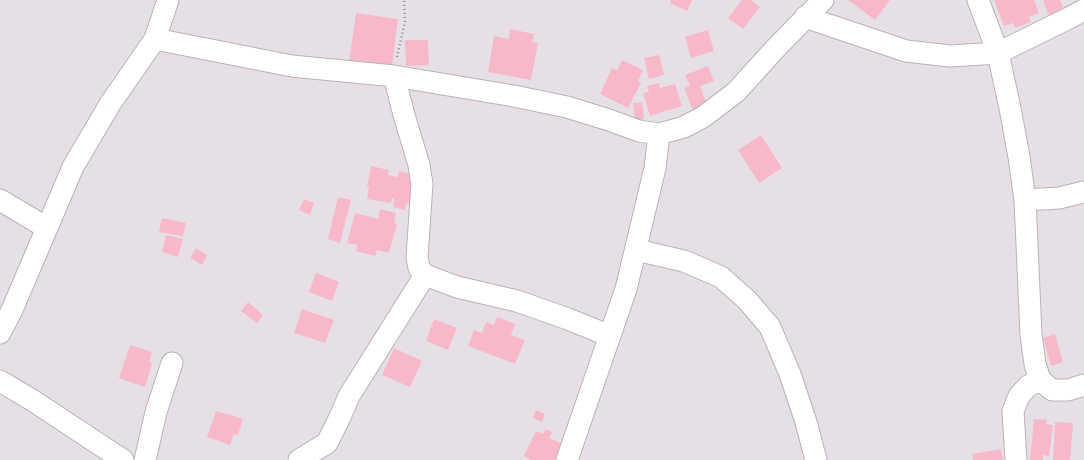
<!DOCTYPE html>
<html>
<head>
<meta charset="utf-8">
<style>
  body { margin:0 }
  canvas { display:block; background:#e6e0e6 }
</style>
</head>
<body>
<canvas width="1084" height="460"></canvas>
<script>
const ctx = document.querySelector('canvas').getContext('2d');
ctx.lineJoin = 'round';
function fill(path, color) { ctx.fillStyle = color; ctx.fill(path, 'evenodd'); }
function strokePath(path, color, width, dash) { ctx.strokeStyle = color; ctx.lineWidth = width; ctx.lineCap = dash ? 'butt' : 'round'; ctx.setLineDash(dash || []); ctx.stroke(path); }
fill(new Path2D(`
  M671 0H692L687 11 670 3Z
  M742 0H751L760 7 743 29 728 18Z
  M848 0H890L875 20Z
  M994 0H1034L1039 13 1029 17 1031 22 1015 28 1013 23 1004 26Z
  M1043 0H1060L1064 10 1049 16Z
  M356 13 398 19 392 66 349 61Z
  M510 29 534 34 532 42 538 43 531 80 488 72 494 36 509 39Z
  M708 30 714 51 691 58 685 37Z
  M405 40H428L429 65 406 66Z
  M659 55 664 75 649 79 644 58Z
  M622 60 643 70 638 81 641 83 628 108 600 94 612 68 617 70Z
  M708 66 714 81 700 86 708 108 694 113 684 88 690 86 685 75Z
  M659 83 660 88 675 84 682 106 650 116 643 93 649 92 647 86Z
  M642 102 644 119 635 120 633 103Z
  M761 135 782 168 759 183 738 150Z
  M371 166 389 170 388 175 398 177 399 171 411 174 410 179 418 180 414 205 406 203 405 210 393 207 394 199 392 198 391 203 367 199 369 187H367Z
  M338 197 351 200 340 243 328 239Z
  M304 199 314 203 310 215 299 210Z
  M380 209 396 213 394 223 397 224 389 253 377 250 375 256 356 251 357 245 347 243 355 213 378 219Z
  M162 218 186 223 183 236 159 232Z
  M166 235 183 239 178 257 162 252Z
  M196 248 207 255 202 265 190 258Z
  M316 273 339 282 332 301 309 292Z
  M248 302 263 315 257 323 241 311Z
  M302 309 334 320 325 343 294 333Z
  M497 317 515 324 511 335 525 340 515 364 468 346 474 330 482 333 486 322 494 325Z
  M434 319 457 328 448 350 426 341Z
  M1055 334 1063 362 1051 366 1043 338Z
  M130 345 152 352 149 362 152 364 145 387 119 378Z
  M394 348 422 361 410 387 382 375Z
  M536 410 545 414 542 422 533 418Z
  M216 411 225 414V413L243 419 238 435 234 434 230 445 207 437Z
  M1034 419 1047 420 1046 424 1053 425 1049 456 1043 455V460H1030Z
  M1055 422 1073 423 1070 460H1053Z
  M546 429 552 432 549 438 562 444 555 460H531L524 456 536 431 543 434Z
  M1001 449 1003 460H973L972 454Z`), '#f7b9ca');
const minor = new Path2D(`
  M978 0 998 53 1010 108 1019 157 1025 200 1031 335 1035 364 1040 380 1052 390H1068L1084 385
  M805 17 906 51 950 56 998 53 1067 19 1084 10
  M155 39 292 66 394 76 514 96 567 107 609 120 639 131 659 134 684 127 703 117 736 92 774 50 823 0
  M394 76 404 115 419 165 422 184 417 257 419 268 425 275 457 287 517 301 568 319 610 336
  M0 200 47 228
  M1025 200 1059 198 1084 192
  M636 250 684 261 721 277 747 300 770 327 790 374 806 422 816 460
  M0 333 12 310 73 167 110 104 155 39 168 0
  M0 381 32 400 123 460
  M145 460 156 412 172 363
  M299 460 327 443 340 417 349 396 425 275
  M567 460 626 289 655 168 659 134
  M1016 460 1013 411 1019 396 1028 386 1040 380`);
strokePath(minor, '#b9b2b8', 23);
strokePath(new Path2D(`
  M397 57 405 22 404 0`), '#928d92', 2.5, [1, 3]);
strokePath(minor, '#fff', 21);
</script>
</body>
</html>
